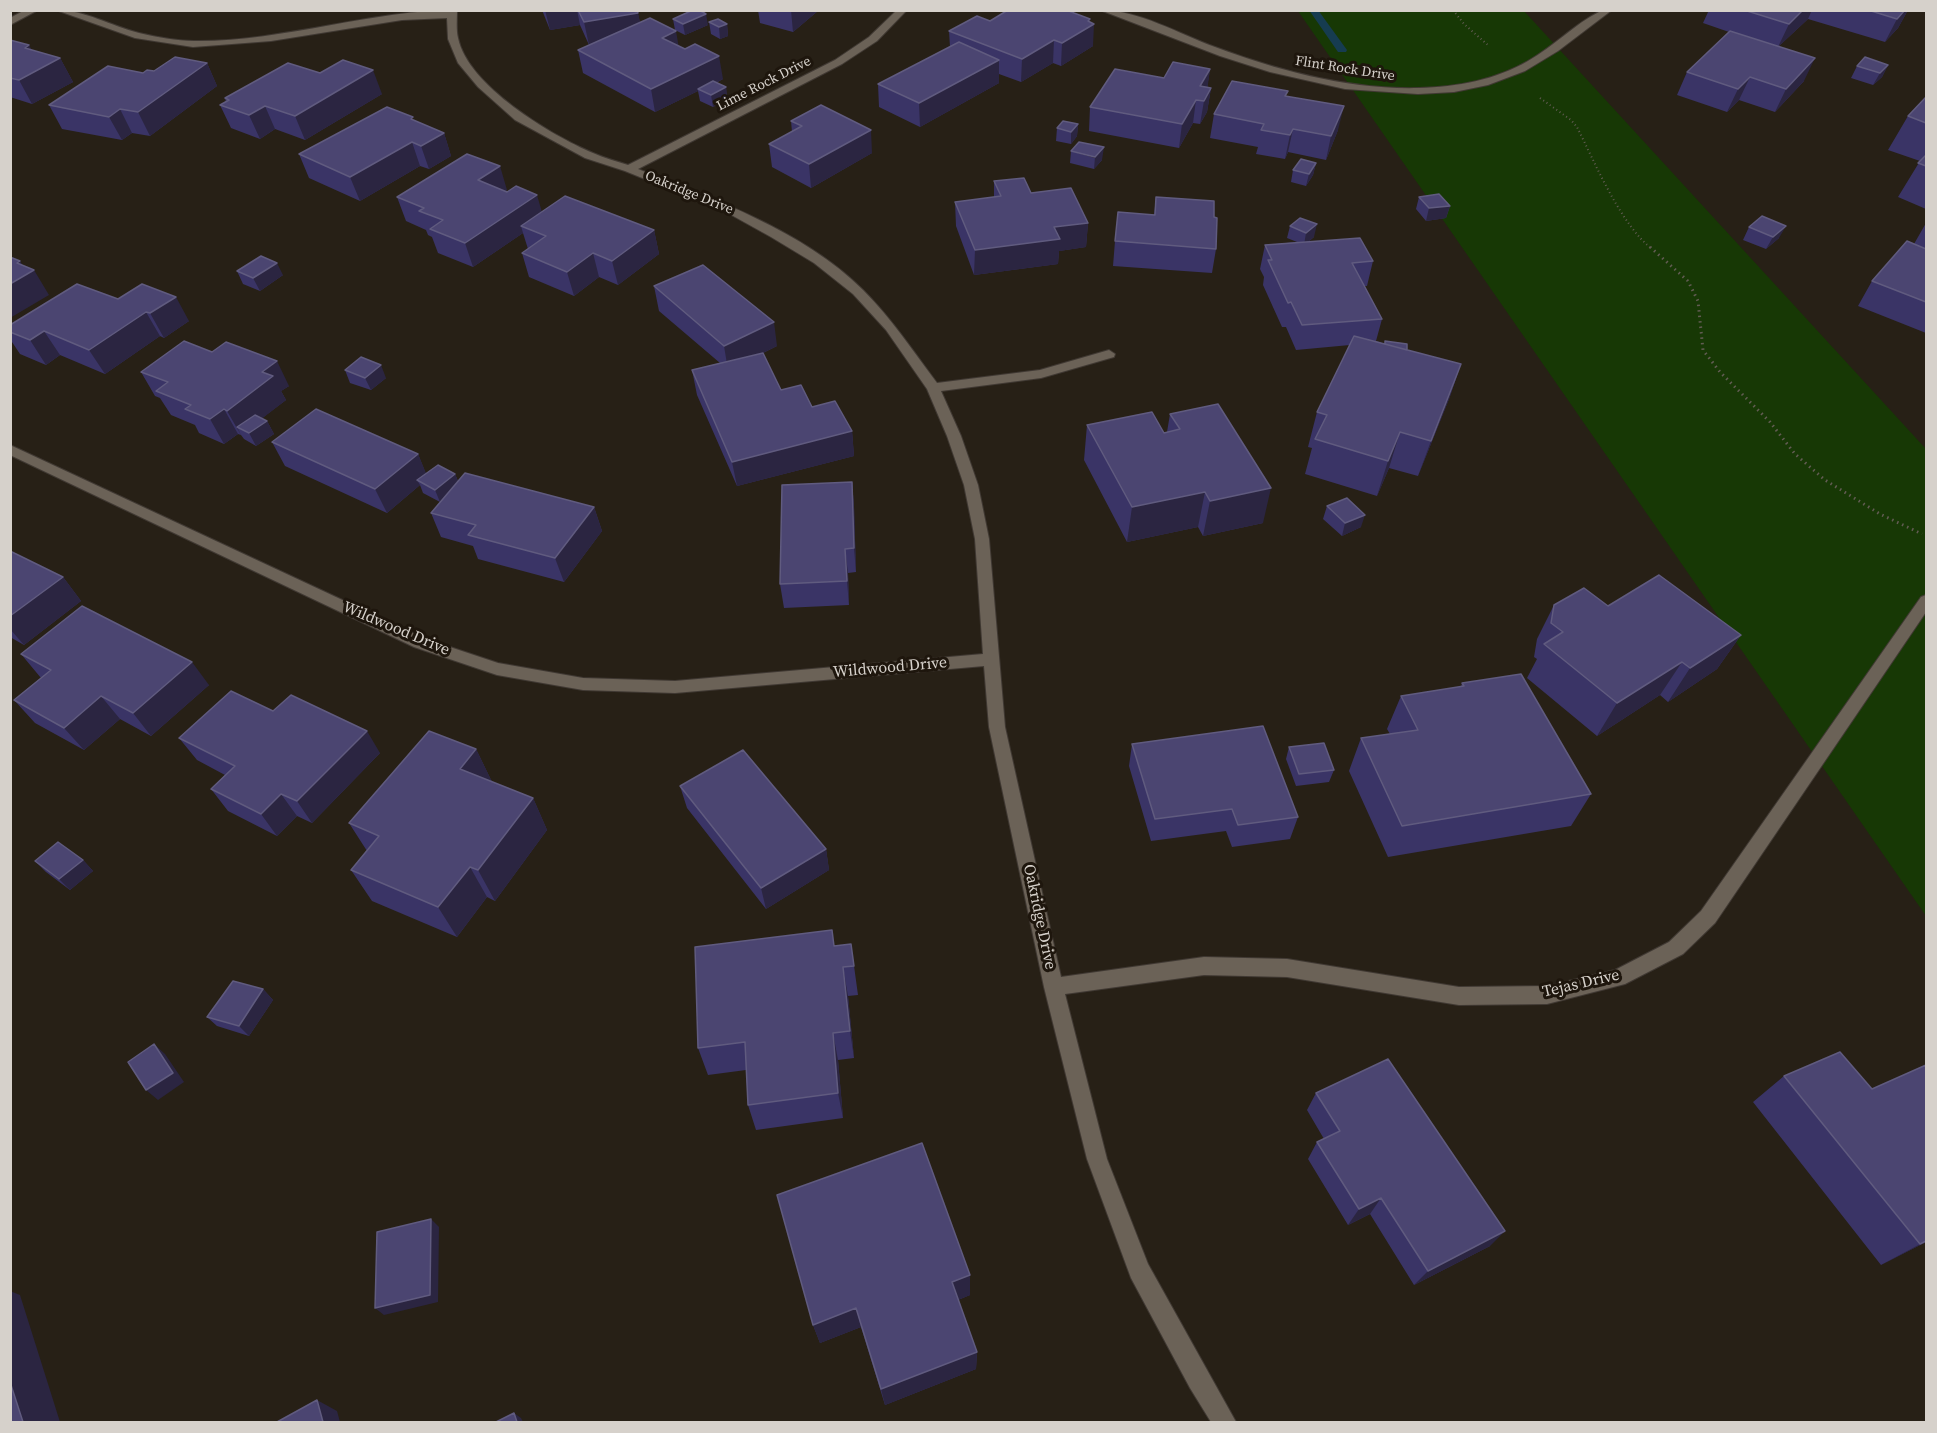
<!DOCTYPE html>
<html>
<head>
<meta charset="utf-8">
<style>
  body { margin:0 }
  #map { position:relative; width:1937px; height:1433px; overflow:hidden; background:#272016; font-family:"Source Serif 4",serif }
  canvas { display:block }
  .frame { position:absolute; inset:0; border:12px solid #d6d1cb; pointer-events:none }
</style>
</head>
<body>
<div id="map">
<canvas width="1937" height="1433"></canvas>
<div class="frame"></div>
</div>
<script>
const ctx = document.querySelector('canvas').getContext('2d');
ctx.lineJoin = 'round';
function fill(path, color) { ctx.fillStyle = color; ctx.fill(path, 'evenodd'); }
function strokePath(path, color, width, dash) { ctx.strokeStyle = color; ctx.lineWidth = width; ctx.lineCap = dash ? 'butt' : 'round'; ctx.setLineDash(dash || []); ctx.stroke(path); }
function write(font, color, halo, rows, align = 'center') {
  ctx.font = font + ' "Source Serif 4",serif'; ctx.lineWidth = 6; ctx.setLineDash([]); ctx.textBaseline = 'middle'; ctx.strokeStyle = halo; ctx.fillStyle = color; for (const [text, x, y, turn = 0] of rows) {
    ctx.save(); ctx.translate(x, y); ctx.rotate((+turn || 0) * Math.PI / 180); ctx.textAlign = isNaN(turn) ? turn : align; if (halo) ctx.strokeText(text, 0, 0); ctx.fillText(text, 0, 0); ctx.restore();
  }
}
fill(new Path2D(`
  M1298 11H1524L1926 449V916Z`), '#173805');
fill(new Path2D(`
  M1309 10H1318L1347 50 1346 52H1338Z`), '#163c50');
const minor = new Path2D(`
  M25 10H38L10 25V18Z
  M56 10C85 10 111 26 139 33 156 37 177 41 194 41 282 42 372 10 457 10 457 19 456 30 458 38 468 86 551 135 593 153 604 158 616 161 628 165L835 60 869 37 897 10H907L877 41 842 64 638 169C714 199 804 231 863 290 891 318 913 351 937 383L1040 370 1109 350 1115 354 1114 357 1041 378 941 391 961 436 978 485 989 539 1005 727 1061 977 1204 957 1287 959 1459 987 1547 986 1615 970 1669 942 1701 911 1921 597 1926 595V612L1715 923 1683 954 1625 984 1547 1004 1459 1005 1287 977 1204 975 1065 994 1107 1159 1148 1264 1236 1422H1211L1190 1388 1131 1278 1087 1159 1044 987 989 727 984 666 675 693 583 690 497 675 414 647 10 455V445L426 639 498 663 583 678 675 681 983 654 975 539 964 485 947 436 927 389 886 330 853 294 814 263 771 237 726 212 625 171 585 158 515 120 478 87 458 63 448 39 447 18 402 20 271 41 193 47 135 38Z
  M1100 10C1139 10 1179 34 1215 47 1279 71 1351 90 1419 88 1457 87 1495 80 1528 61 1553 47 1576 23 1599 12 1603 10 1608 10 1612 10L1558 51 1525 71 1488 85 1454 92 1418 94 1345 89 1270 72 1220 56Z`);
strokePath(minor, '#403933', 2);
strokePath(new Path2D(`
  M1453 10 1464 24 1489 46
  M1540 98 1571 120 1577 127C1595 163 1621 225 1652 249`), '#625c53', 2, [1, 3]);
strokePath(new Path2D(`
  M1650 247 1688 281 1698 301 1703 350 1720 372 1770 422 1795 454 1825 480 1880 514 1922 534`), '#625c53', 3, [1.5, 4]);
fill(minor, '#6b6257');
fill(new Path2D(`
  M542 10H637L640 23 678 46 723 79 716 83 726 87 727 99 713 107 700 101 698 91 655 112 583 73 578 50 589 45 580 25 550 30Z
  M758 10H819L793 32 760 23Z
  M1709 10H1908L1898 28 1885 42 1808 19 1779 46 1804 81 1775 112 1739 100 1727 112 1677 95 1687 72 1729 32 1703 23Z
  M673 19 708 25 685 35 675 30Z
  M990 21 1090 22 1093 46 1061 66 1053 63 1021 82 999 74V83L920 127 879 107 878 84 950 47 949 31Z
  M709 22 727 24 728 36 720 39 711 34Z
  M10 40 32 50 60 58 73 82 32 104 10 97Z
  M207 63 217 86 150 136 132 133 122 140 62 129 49 105 143 73Z
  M1888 65 1882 77 1873 85 1851 78 1857 66Z
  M1210 69 1207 88H1211L1207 112 1200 124 1193 123 1179 148 1089 131 1090 107 1164 78Z
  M382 94 305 140 275 129 260 139 231 128 220 105 226 102 225 98Z
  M1287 96 1338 130 1326 160 1288 152 1285 159 1256 154 1258 147 1210 138 1214 114Z
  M1926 97V209L1898 197 1920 161 1888 150 1908 116Z
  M414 120 444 133 451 156 429 169 420 166 360 201 309 178 299 154Z
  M791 121 872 153 811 188 772 167 769 144 792 132Z
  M1078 124 1077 136 1071 144 1056 141 1057 128Z
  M1071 151 1102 160 1094 169 1070 163Z
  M1316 163 1313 175 1306 186 1291 182 1293 170Z
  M994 181 1031 193 1088 223 1086 247 1059 251 1058 264 974 275 956 226 955 202 994 197Z
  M507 190 505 191 542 212 654 230 659 254 618 285 599 277 574 296 529 277 522 253 528 249 523 233 473 267 438 253 432 237 428 235 426 230 406 221 397 197Z
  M1156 197 1214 217 1216 249 1212 273 1113 266 1115 241 1154 215Z
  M1419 197 1450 206 1446 218 1426 221 1416 209Z
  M1926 223V333L1858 306 1872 281 1914 244Z
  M1290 226 1314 237 1308 242 1373 261 1367 286H1364L1382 319 1376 341 1385 344V341L1407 350 1461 364 1449 399 1418 476 1389 468 1377 496 1305 474 1312 448 1308 447 1317 412 1350 345 1296 350 1286 327H1282L1263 285 1264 277 1260 269 1265 245 1297 242 1287 238Z
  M1749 227 1779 238 1766 249 1743 240Z
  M237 271 283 275 260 291 243 284Z
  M654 286 777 346 763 353 781 390 812 407 852 431 854 456 737 486 697 395 692 370 720 363 659 311Z
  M118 299 189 321 164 338 160 336 105 374 60 355 46 365 20 354 10 339V325Z
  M345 370 386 378 371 390 350 383Z
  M141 372 289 386 281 391 286 400 262 418 267 421 274 434 256 446 244 439 241 435 238 434 224 444 199 433 195 425 171 415 160 398 155 396Z
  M1170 414 1263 523 1203 536 1198 527 1127 542 1084 460 1087 425 1164 433 1167 432Z
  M272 442 418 454 426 474H455L458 481 594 507 602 531 564 582 478 559 473 546 441 537 431 513 440 502 423 493 420 485 387 513 285 466Z
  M852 482 854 506 856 572 848 573 849 605 784 608 780 584Z
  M1327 506 1361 527 1342 536 1323 519Z
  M10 551 63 577 81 601 24 645 10 637Z
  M1554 605 1608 606 1741 635 1717 669 1668 702 1660 695 1597 736 1527 678 1537 659 1534 657 1537 639Z
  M21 654 209 685 151 736 120 719 84 750 35 723 14 700 41 678Z
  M1462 683 1591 794 1571 826 1388 857 1349 771 1361 738 1390 734 1387 729 1401 696 1461 687Z
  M273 711 380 753 312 823 297 816 277 836 228 811 211 789 225 775 197 760 179 738Z
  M1132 744 1298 817 1290 839 1232 847 1226 831 1151 841 1129 766Z
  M1289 747 1334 770 1329 782 1296 786 1286 759Z
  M476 749 492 782 533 798 547 830 495 901 487 897 457 937 372 901 351 870 367 851 349 823Z
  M680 786 826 849 829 870 766 909 687 808Z
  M83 860 93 871 70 890 46 872 35 861Z
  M851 944 858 995 848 996 854 1058 838 1060 843 1118 756 1130 748 1105 746 1070 708 1075 698 1048 835 946Z
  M263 989 273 1000 249 1036 217 1026 207 1017Z
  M1926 1065V1242L1881 1265 1753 1102 1784 1076 1872 1089Z
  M1316 1093 1490 1246 1414 1285 1370 1214 1348 1225 1308 1159 1317 1142 1324 1139 1307 1110Z
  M970 1275V1295L958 1300 977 1352 976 1369 885 1405 861 1327 820 1343 813 1325Z`), '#3a3466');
fill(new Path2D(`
  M545 10H577L580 25 550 30Z
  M791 10H819L793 32Z
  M1803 10H1812L1808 19 1778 47 1789 24Z
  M1905 10H1908L1898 28 1885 42 1897 19Z
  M638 13 643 35 589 45 584 22Z
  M706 14 708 25 685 35 683 24Z
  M1090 19V26L1094 24 1093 46 1061 66 1062 43Z
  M727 24 728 36 720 39 719 27Z
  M676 31 680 54 662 38Z
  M1054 40 1053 63 1021 82 1022 59Z
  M29 45 42 68 60 58 73 82 32 104 19 80 25 48Z
  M719 56 723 79 701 90 698 89V91L655 112 651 89Z
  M1815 58 1804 81 1775 112 1786 89Z
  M999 60V83L920 127 919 103Z
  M207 63 217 86 150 136 138 112Z
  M1888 65 1882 77 1873 85 1880 73Z
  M1210 69 1207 92 1200 86Z
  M373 70 382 94 305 140 295 116Z
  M1750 77 1739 100 1727 112 1738 89Z
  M726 87 727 99 713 107 711 95Z
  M1211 88 1207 112 1200 124 1204 101Z
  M1196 100 1193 123 1179 148 1182 124Z
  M265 106 275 129 260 139 249 115Z
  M1344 106 1338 130 1326 160 1331 136Z
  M120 109 132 133 122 140 109 117Z
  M1078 124 1077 136 1071 144V132Z
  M1293 129 1288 152 1285 159 1290 135Z
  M871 130 872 153 811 188 809 164Z
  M444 133 451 156 429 169 421 146Z
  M412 142 420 166 360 201 350 177Z
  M1104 147 1102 160 1094 169 1095 157Z
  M1316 163 1313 175 1306 186 1309 174Z
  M500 166 507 190 486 204 478 180Z
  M537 195 544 219 521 226 523 233 473 267 465 243Z
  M1450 206 1446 218 1426 221 1429 208Z
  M1088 223 1086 247 1059 251 1058 264 974 275 975 250 1054 227Z
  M1317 224 1314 237 1304 245 1306 233Z
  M1786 226 1779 238 1766 249 1773 237Z
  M654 230 659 254 618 285 612 261Z
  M593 253 599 277 574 296 567 272Z
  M20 261 28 274 34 270 49 295 10 318V284L17 263Z
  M277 263 283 275 260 291 253 278Z
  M176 297 189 321 164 338 150 313Z
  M146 312 160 336 105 374 89 350Z
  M774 322 777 346 728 370 724 346Z
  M44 331 60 355 46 365 30 340Z
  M277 361 289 386 281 391 286 400 246 431 237 427 241 435 227 411 262 372Z
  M1461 364 1449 399 1418 476 1431 441Z
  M381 365 386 378 371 390 365 378Z
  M224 409 238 434 224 444 210 419Z
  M267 421 274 434 256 446 249 433Z
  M852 431 854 456 737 486 732 462Z
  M1400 432 1389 468 1377 496 1388 461Z
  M418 454 428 478 417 480 420 485 387 513 375 489Z
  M455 474 460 486 440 502 435 490Z
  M852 482 854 506 856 572 854 548Z
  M1271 488 1263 523 1203 536 1210 501Z
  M1205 492 1198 527 1127 542 1132 507Z
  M594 507 602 531 564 582 555 558Z
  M1365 515 1361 527 1342 536 1345 523Z
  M845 549 848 573 849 605 847 581Z
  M63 577 81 601 24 645 10 629V616Z
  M1741 635 1717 669 1668 702 1690 668Z
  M192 662 209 685 151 736 133 713Z
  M1682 662 1660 695 1597 736 1617 703Z
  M101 696 120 719 84 750 64 728Z
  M367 731 380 753 312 823 297 801Z
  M476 749 492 782 460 769Z
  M281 794 297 816 277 836 261 814Z
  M533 798 547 830 495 901 478 870Z
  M826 849 829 870 766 909 761 888Z
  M83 860 93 871 70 890 59 879Z
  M470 867 487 897 457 937 438 907Z
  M843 967 848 996 854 1058 850 1031Z
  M263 989 273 1000 249 1036 239 1026Z
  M833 1033 838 1060 843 1118 838 1093Z
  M154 1044 165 1054 184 1082 158 1100 146 1090Z
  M1381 1198 1370 1214 1348 1225 1359 1209Z
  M431 1219 439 1227 438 1302 384 1315 375 1308Z
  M1505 1231 1490 1246 1414 1285 1428 1271Z
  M1926 1241V1242L1881 1265Z
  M970 1275V1295L953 1302 952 1282Z
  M10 1291 20 1295 60 1422H23L10 1382Z
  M856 1308 861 1327 820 1343 813 1325Z
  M977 1352 976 1369 885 1405 881 1389Z
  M317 1400 337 1411 340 1422H323Z
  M514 1413 521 1418 523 1422H517Z`), '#2b2541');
const building = new Path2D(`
  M578 10H637L638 13 584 22Z
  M693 10H699L706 14 683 24 673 19Z
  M1008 10H1066L1090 19 1088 21 1094 24 1062 43 1054 40 1022 59 949 31 977 16 990 21Z
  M1744 10H1803L1789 24Z
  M1868 10H1905L1897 19Z
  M650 18 676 31 662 38 685 49 695 44 719 56 651 89 578 50Z
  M718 19 727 24 719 27 709 22Z
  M1730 31 1815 58 1786 89 1750 77 1738 89 1687 72Z
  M10 40 29 45 25 48 60 58 19 80 10 78Z
  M959 42 999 60 919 103 878 84Z
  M175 57 207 63 138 112 120 109 109 117 49 105 108 66 143 73 147 70 154 71Z
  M1865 57 1888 65 1880 73 1857 66Z
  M343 60 373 70 295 116 265 106 249 115 220 105 229 100 225 98 288 63 320 73Z
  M1173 62 1210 69 1200 86 1211 88 1204 101 1196 100 1182 124 1090 107 1115 69 1164 78Z
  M713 81 726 87 711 95 698 89Z
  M1232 81 1288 91 1285 96 1344 106 1331 136 1293 129 1290 135 1261 130 1264 124 1214 114Z
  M1926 97V123L1908 116Z
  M821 105 871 130 809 164 769 144 802 126 791 121Z
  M387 107 413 117 411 119 444 133 421 146 412 142 350 177 299 154Z
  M1063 121 1078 124 1071 132 1057 128Z
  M1079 142 1104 147 1095 157 1071 151Z
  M467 154 500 166 478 180 507 192 516 186 537 195 465 243 430 229 443 220 419 211 424 208 397 197Z
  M1926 155V166L1918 163Z
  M1301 159 1316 163 1309 174 1293 170Z
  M1024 178 1031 193 1071 188 1088 223 1054 227 1060 239 975 250 955 202 1001 196 994 181Z
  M1439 194 1450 206 1429 208 1419 197Z
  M565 196 654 230 612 261 593 253 567 272 522 253 546 236 521 226Z
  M1156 197 1214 201V217L1217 218 1216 249 1115 241 1118 212 1155 215Z
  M1762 216 1786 226 1773 237 1749 227Z
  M1300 218 1317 224 1306 233 1290 226Z
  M1360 238 1373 261 1352 263 1382 319 1302 325 1291 302 1288 303 1268 260H1272L1265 245Z
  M1907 241 1926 249V302L1872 281Z
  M261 256 277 263 253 278 237 271Z
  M10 257 20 261 17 263 34 270 10 284Z
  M703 265 774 322 724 346 654 286Z
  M77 284 118 299 142 284 176 297 150 313 146 312 89 350 44 331 30 340 10 332V325Z
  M1354 336 1461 364 1431 441 1400 432 1388 461 1315 439 1327 415 1317 412Z
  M184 341 212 352 226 342 277 361 262 372 273 376 227 411 224 409 210 419 185 409 191 405 156 391 168 382 141 372Z
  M1385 341 1407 344V350L1385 344Z
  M763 353 781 390 801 385 812 407 835 401 852 431 732 462 692 370Z
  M361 357 381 365 365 378 345 370Z
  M1218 404 1271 488 1210 501 1205 492 1132 507 1087 425 1152 412 1164 433 1180 429 1170 414Z
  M316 409 418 454 375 489 272 442Z
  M255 415 267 421 249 433 237 427Z
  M438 465 455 474 435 490 417 480Z
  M465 473 594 507 555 558 468 535 476 525 431 513Z
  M852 482 854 548 845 549 847 581 780 584 782 485Z
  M1347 498 1365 515 1345 523 1327 506Z
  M10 551 63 577 10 616Z
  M1659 575 1741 635 1690 668 1682 662 1617 703 1544 644 1563 632 1551 623 1554 605 1584 588 1608 606Z
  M82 606 192 662 133 713 101 696 64 728 14 700 51 670 21 654Z
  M1521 674 1591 794 1402 826 1361 738 1418 730 1401 696 1464 686 1462 683Z
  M231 691 273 711 291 695 367 731 297 801 281 794 261 814 211 789 235 766 179 738Z
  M1263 726 1298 817 1238 825 1232 809 1155 819 1132 744Z
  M429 731 476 749 460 769 533 798 478 870 470 867 438 907 351 870 379 836 349 823Z
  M1324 743 1334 770 1299 774 1289 747Z
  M743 750 826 849 761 888 680 786Z
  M58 842 83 860 59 879 35 861Z
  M832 930 834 946 851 944 854 966 843 967 850 1031 833 1033 838 1093 748 1105 745 1042 698 1048 695 947Z
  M233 981 263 989 239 1026 207 1017Z
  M154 1044 173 1073 146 1090 128 1062Z
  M1840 1052 1872 1089 1926 1065V1241L1920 1244 1784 1076Z
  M1388 1059 1505 1231 1428 1271 1381 1198 1359 1209 1317 1142 1340 1131 1316 1093Z
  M922 1143 970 1275 952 1282 977 1352 881 1389 856 1308 813 1325 777 1195Z
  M431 1219 430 1295 375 1308 377 1232Z
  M10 1382 23 1422H10Z
  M317 1400 323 1422H277Z
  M514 1413 517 1422H496Z`);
fill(building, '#4b4571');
strokePath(building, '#605b7f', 1.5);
write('14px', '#d6d1cb', '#1e160d', [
  ["Flint Rock Drive",1345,69,9],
  ["Lime Rock Drive",764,84,-27],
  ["Oakridge Drive",689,193,22]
]);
write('16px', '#d6d1cb', '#1e160d', [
  ["Wildwood Drive",396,629,23],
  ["Wildwood Drive",890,668,-5],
  ["Oakridge Drive",1039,917,78],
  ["Tejas Drive",1581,984,-13]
]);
</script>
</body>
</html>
